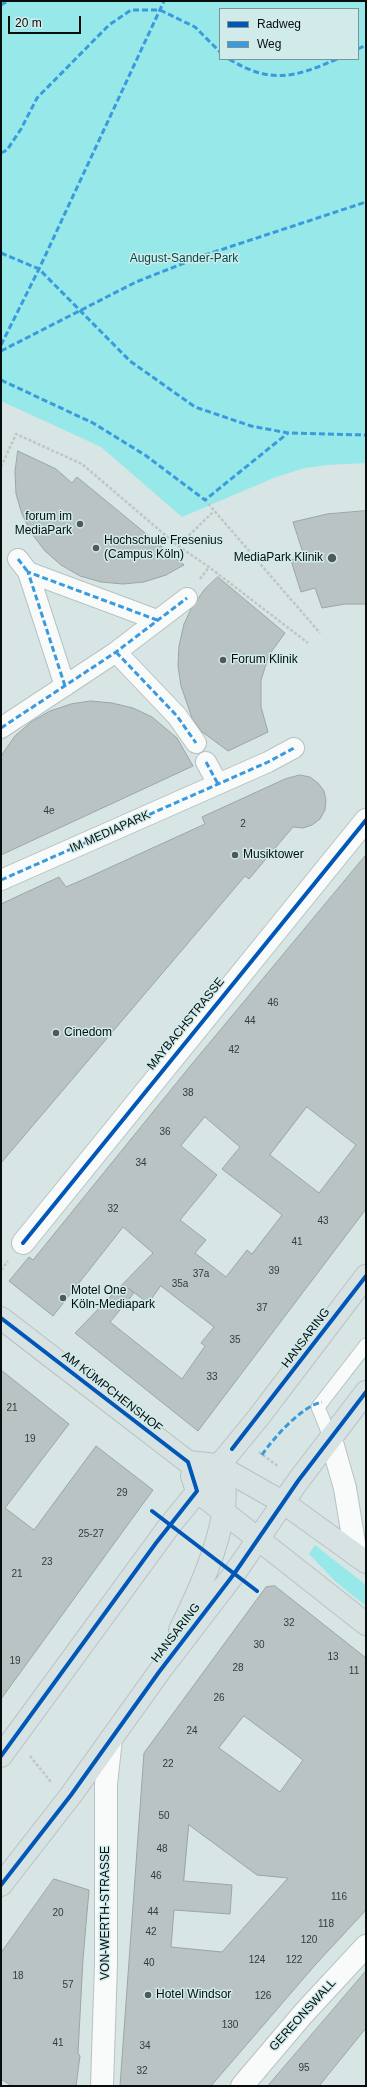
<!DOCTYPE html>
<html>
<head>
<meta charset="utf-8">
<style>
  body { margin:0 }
  #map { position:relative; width:367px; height:2087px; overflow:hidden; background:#d7e5e4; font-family:Helvetica,sans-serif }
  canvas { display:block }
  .frame { position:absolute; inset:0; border:2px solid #060e0e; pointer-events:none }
  .legend { position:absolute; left:219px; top:8px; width:140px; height:52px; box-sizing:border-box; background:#d1ebea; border:1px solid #809392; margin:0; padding:5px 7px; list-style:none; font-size:12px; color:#060e0e }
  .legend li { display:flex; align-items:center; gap:8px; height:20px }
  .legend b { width:20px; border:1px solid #809392 }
  .scale { position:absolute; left:8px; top:16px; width:73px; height:18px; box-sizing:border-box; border:2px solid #060e0e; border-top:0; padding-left:5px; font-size:12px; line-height:14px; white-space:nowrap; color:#060e0e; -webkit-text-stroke:3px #d1ebea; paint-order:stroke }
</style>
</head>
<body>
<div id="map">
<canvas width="367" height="2087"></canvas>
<div class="frame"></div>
<ul class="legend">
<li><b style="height:5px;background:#0057b8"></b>Radweg</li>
<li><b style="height:5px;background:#399ade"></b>Weg</li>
</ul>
<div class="scale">20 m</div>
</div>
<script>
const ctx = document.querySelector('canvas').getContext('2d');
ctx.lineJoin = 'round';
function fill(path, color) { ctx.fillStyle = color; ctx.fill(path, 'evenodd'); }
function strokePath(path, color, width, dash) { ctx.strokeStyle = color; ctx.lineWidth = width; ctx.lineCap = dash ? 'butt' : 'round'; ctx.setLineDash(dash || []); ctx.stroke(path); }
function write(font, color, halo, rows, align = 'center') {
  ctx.font = font + ' Helvetica,sans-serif'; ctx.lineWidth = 3; ctx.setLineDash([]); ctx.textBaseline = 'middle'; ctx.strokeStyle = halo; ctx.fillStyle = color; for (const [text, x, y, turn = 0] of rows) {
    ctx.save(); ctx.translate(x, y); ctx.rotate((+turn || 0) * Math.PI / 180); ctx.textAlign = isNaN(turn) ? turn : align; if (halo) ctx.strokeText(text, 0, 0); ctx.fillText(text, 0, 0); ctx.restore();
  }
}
fill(new Path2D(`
  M1 1H366V463L327 465 305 468 276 477 182 517 101 447 1 401ZM220 9H358V59H220Z
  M315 1545 366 1585V1606L336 1582 309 1554Z`), '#96e9e8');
const building = new Path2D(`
  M18 451 56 469 72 483 77 477 184 565 166 575 144 582 123 584 101 582 80 576 61 565 45 551 32 534 22 514 16 494 15 472Z
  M366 511V604H345L322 608 315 588 301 592 294 570 291 560 304 556 293 522 327 514Z
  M218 577 285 633 269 655 261 680V707L268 732 228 751 201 731 192 718 181 686 178 666 179 646 184 624 191 609 204 590Z
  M91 701 112 703 133 708 152 717 177 738 193 766 1 855V757L3 753 15 736 31 722 50 711 71 704Z
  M300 775 310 777 318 783 324 791 326 800 325 810 320 819 312 825 303 828 293 827 249 879 245 876 1 1163V904L59 877 66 887 89 877 205 824 202 817 285 779Z
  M366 855V1209L198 1431 75 1333 153 1253 123 1227 53 1316 9 1281 29 1257 33 1260 187 1070ZM307 1107 356 1145 319 1193 270 1155ZM205 1117 240 1147 222 1169 282 1215 252 1254 247 1250 226 1277 195 1253 206 1240 180 1220 217 1175 181 1146ZM161 1286 214 1327 201 1343 205 1346 182 1379 110 1322 134 1293 128 1288 148 1303Z
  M1 1370 69 1424 5 1508 34 1530 96 1446 153 1490 1 1699Z
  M275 1586 366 1658V1910L316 1964 211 2086H120L144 1753 266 1587ZM244 1716 303 1760 280 1792 219 1748ZM189 1825 257 1875 288 1878 222 1952 171 1947 174 1910 230 1914 232 1885 184 1881Z
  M54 1879 89 1890 83 1959 78 2053 80 2056 76 2086H12L1 2079V1953Z
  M366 1971V2028L319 2086H268Z`);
fill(building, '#b9c3c3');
strokePath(building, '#9aa6a5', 1);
const service = new Path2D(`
  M331 1439 318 1407 366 1345`);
const pedestrian = new Path2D(`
  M18 559 28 572
  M116 652 177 716 196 743
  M65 686 28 572 157 620
  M1 728 116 652 187 598
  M206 762 218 784
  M1 880 268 762 294 748`);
const minor = new Path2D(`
  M23 1243 366 820
  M331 1439 345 1488 356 1555
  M102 2086 106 1963V1784L111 1739
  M242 2086 303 2014 366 1946`);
const primary = new Path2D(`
  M1 1318 188 1462 217 1465 284 1503 366 1562
  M192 1476 197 1491 366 1624
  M180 1630C199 1592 230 1525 224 1482 224 1476 220 1471 217 1465
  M1 1756 170 1525 258 1418 366 1276
  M1 1885 71 1795 159 1672 234 1574 298 1481 366 1392`);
strokePath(service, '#b8c2c2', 15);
strokePath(pedestrian, '#b8c2c2', 22);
strokePath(minor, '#b8c2c2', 24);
strokePath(primary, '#bac1c1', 24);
strokePath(new Path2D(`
  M1 467 16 434 82 464 178 546 209 567 308 643
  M205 500 320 633
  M178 546 214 511
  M200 579 209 567
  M1 1270 8 1261
  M259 1452 279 1467
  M30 1756 51 1782`), '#c1c5c5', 2.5, [3, 2]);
strokePath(service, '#f9fbfb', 13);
strokePath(pedestrian, '#f9fbfb', 20);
strokePath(minor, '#f9fbfb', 22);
strokePath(primary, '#d7e2e2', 22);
strokePath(new Path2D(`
  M1 5 8 1
  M358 49 366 45
  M229 59C270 84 294 78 337 59
  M1 153 7 150 21 129 37 98 109 25 131 10H160L195 27 220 52
  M1 253 39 269 130 361 195 407 251 426 288 433 366 435
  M1 345 39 269 164 1
  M1 351 136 282 202 256 366 202
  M1 380 93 423 145 455 205 500 288 433
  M18 559 28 572
  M116 652 177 716 196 743
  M65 686 28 572 157 620
  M1 728 116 652 187 598
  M206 762 218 784
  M1 880 268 762 294 748
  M262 1455C274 1437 302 1406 322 1402`), '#399ade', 3, [6, 3]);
strokePath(new Path2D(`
  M23 1243 366 820
  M1 1318 188 1462 197 1491 156 1543 1 1756
  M232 1449 366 1276
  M152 1511 257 1591
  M1 1885 71 1795 159 1672 234 1574 298 1481 366 1392`), '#0057b8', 4);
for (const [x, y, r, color] of [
  [80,524,4,"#4f5959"],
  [96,548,4,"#4f5959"],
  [332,558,5,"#4f5959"],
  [223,660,4,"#4f5959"],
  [235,855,4,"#4f5959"],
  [56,1033,4,"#4f5959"],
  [63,1298,4,"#4f5959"],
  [148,1995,4,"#4f5959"]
]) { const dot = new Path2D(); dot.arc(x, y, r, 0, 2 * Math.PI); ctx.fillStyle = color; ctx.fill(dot); strokePath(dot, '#d1ebea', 1.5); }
write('10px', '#333b3b', null, [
  ["4e",49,811],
  ["2",243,824],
  ["46",273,1003],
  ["44",250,1021],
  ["42",234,1050],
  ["38",188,1093],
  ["36",165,1132],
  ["34",141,1163],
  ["32",113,1209],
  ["43",323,1221],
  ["41",297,1242],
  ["39",274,1271],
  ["37a",201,1274],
  ["35a",180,1284],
  ["37",262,1308],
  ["35",235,1340],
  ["33",212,1377],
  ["21",12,1408],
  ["19",30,1439],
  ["29",122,1493],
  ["25-27",91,1534],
  ["23",47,1562],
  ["21",17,1574],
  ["32",289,1623],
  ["30",259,1645],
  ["13",333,1657],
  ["19",15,1661],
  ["28",238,1668],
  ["11",354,1671],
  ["26",219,1698],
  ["24",192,1731],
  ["22",168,1764],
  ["50",164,1816],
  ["48",162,1849],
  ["46",156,1876],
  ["116",339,1897],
  ["44",153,1912],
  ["20",58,1913],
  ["118",326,1924],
  ["42",151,1932],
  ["120",309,1940],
  ["124",257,1960],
  ["122",294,1960],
  ["40",149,1963],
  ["18",18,1976],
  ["57",68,1985],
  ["126",263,1996],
  ["130",230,2025],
  ["41",58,2043],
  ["34",145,2046],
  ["95",304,2068],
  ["32",142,2071]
]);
write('12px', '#024c4b', '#d1ebea', [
  ["August-Sander-Park",184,259]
]);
write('12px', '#060e0e', '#d1ebea', [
  ["forum im",72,517,"right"],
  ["MediaPark",72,531,"right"],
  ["Hochschule Fresenius",104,541],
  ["(Campus Köln)",104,555],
  ["MediaPark Klinik",323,558,"right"],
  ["Forum Klinik",231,660],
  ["Musiktower",243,855],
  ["Cinedom",64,1033],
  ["Motel One",71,1291],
  ["Köln-Mediapark",71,1305],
  ["Hotel Windsor",156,1995]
], 'left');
write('12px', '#060e0e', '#d1ebea', [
  ["IM MEDIAPARK",110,832,-24],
  ["MAYBACHSTRASSE",186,1024,-51],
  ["HANSARING",306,1338,-53],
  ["AM KÜMPCHENSHOF",112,1392,38],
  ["HANSARING",176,1633,-52],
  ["VON-WERTH-STRASSE",106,1913,-90],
  ["GEREONSWALL",303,2015,-48]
]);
</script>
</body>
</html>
